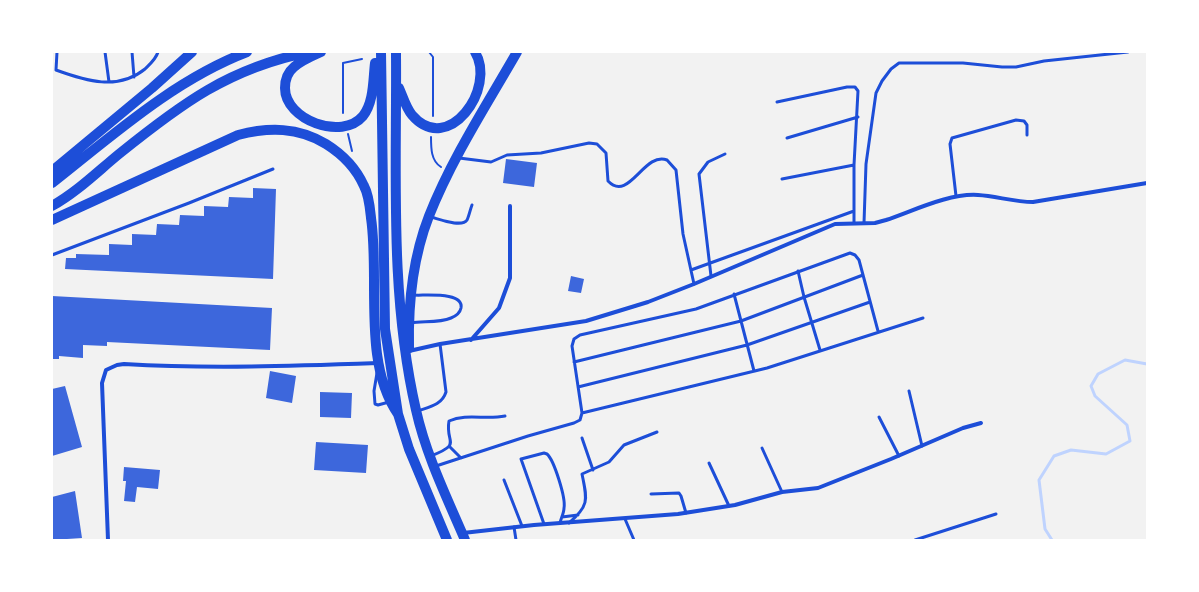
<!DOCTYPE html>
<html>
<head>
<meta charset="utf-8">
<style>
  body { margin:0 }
  #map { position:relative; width:1199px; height:592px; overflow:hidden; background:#f2f2f2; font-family:"Nunito Sans",sans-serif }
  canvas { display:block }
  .frame { position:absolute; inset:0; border:53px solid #fff; pointer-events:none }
</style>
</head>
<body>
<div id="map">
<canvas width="1199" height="592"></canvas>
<div class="frame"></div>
</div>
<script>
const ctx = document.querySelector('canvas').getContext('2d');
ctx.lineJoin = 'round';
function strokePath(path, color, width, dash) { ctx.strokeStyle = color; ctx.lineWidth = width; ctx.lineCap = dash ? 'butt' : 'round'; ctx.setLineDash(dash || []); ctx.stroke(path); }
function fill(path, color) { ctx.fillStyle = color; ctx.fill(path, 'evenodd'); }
strokePath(new Path2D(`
  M1052 540 1045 529 1039 480 1054 456 1071 450 1106 454 1130 441 1127 425 1095 396 1091 386 1098 374 1125 360 1147 364`), '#bfd3fe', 3);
fill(new Path2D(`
  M506 159 537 163 534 187 503 183Z
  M253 188 276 189 273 279 65 269 66 258H76V254L109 255V244L132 245V234L156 235 157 224 179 225 180 215 204 216V206L228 207 229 197 253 198Z
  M571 276 584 279 581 293 568 291Z
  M52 296 272 308 270 350 107 342V346L83 345V358L59 356V359H52Z
  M270 371 296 376 292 403 266 398Z
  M65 386 82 447 52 456V389Z
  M320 392 352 393 351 418 320 417Z
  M316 442 368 445 366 473 314 470Z
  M124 467 160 470 158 489 137 487 135 502 124 501 126 481H123Z
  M75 491 82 538 52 540V497Z`), '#3d67dc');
strokePath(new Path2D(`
  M429 52 433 57V116
  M343 113V63L362 59
  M348 134 352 151
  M431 137C431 148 431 161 441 167`), '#1d4ed8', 2);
strokePath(new Path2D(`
  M57 52 56 70C86 81 118 91 145 69 150 64 156 59 158 52
  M105 52 109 82
  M132 52 134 77
  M777 102 847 87H855L858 91 854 165V223
  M787 138 858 117
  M459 158 491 162 507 155 541 153 589 143 597 144 606 153 608 181C629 203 644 151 667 160L676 170 683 234 694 284
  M782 179 854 165
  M956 196 950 144 952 138 1016 120 1024 121 1027 125V135
  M431 217C439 219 462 228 467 220 469 216 470 210 472 205
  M864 223 866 164 876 93 882 81 891 69 899 63H963L1002 67H1016L1044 61 1128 52
  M52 255 189 203 273 169
  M691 270 854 211
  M798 271 804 297 820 350
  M711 276 699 174 708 162 725 154
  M734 294 754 371
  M411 323C423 321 439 323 451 318 456 316 460 313 461 308 464 291 424 296 413 295
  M574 362 741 321 863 275
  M377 373 374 391 375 404 378 405 389 402
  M578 387 747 345 870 302
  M909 391 922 446
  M418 411C429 407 442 405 446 392L440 344
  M582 413 767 368 923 318
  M879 417 899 456
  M582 438 593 470
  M449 446 461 458
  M762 448 782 492
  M431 456C463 443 445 444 449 421 467 413 485 420 505 416
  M709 463 729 506
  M436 466 528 436 574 423 580 420 582 413 572 346 574 339 580 335 696 309 850 253 855 255 859 260 878 331
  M504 480 522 526
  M651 494 679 493 681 496 686 513
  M562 517 578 515
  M625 519 634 540
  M569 523C590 505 587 499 582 474L609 462 624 445 657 432
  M544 524 521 459 544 453 547 454C554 460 566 498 564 508 564 513 561 518 560 523
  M514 527 516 540
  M915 540 996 514`), '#1d4ed8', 3);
strokePath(new Path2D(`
  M471 340 499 308 510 278V206
  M409 351 440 344 586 321 648 302 694 284 835 224 875 223 886 220C913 211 949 193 978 195 996 196 1014 202 1033 202L1147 183
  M463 533 534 525 678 514 735 505 782 492 818 488 891 459 963 428 981 423
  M108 540 102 383 106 370 117 365 124 364C209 369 294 366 378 363`), '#1d4ed8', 4);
strokePath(new Path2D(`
  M321 52C312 56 302 60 294 67 288 72 285 79 285 88 285 120 342 141 363 116 374 102 373 80 375 63
  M381 52 385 329 398 414 409 449 447 540
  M396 52C397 171 389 293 416 410 426 455 447 498 465 540
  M399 88C403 97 406 108 412 115 448 157 497 88 475 52
  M52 171 152 88 192 52
  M52 183C113 135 174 80 247 52
  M52 206C77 192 97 172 119 154 181 104 229 68 309 52
  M52 220 238 135C269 127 298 127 326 144 342 154 356 168 364 186 369 195 370 208 371 218 380 278 362 363 398 414
  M409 348C408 303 413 257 429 216 452 158 486 106 517 52`), '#1d4ed8', 10);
</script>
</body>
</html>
